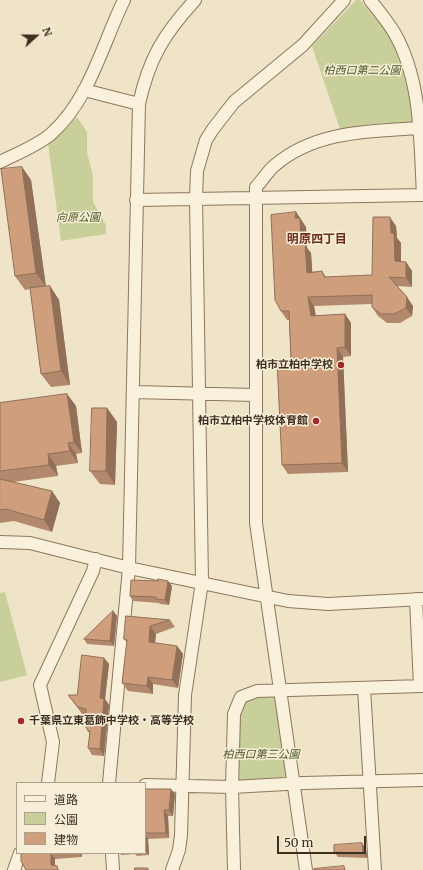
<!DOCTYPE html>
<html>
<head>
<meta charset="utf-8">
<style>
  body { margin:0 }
  #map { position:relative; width:423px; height:870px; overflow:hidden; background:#f0e4c8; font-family:Merriweather,"Noto Sans JP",serif }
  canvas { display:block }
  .legend { position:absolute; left:16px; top:782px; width:130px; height:72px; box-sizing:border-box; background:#f7eed8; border:1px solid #ada18e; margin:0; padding:5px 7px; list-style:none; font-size:12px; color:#3d2e20 }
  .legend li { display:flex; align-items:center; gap:8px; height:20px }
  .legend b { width:20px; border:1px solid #ada18e }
  .north { position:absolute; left:16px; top:16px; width:40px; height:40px; -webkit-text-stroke:3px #f7eed8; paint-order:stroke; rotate:69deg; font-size:11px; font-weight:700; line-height:16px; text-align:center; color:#3d2e20 }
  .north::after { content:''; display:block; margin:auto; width:14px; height:18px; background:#3d2e20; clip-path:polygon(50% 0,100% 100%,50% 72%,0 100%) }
  .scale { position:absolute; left:277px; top:836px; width:89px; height:18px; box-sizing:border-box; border:2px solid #3d2e20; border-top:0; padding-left:5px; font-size:12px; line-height:14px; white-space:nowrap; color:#3d2e20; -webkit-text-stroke:3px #f7eed8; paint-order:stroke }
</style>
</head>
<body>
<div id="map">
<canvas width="423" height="870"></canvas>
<ul class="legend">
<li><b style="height:5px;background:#faf1dc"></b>道路</li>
<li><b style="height:11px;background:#c9cf9b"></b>公園</li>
<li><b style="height:11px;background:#cf9f7d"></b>建物</li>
</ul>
<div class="north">N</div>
<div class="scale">50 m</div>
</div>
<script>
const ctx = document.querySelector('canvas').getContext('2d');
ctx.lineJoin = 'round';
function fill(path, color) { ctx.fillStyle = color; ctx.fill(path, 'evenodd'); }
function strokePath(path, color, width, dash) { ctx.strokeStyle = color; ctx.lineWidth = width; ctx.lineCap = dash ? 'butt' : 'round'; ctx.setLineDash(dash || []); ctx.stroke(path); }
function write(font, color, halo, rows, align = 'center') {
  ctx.font = font + ' Merriweather,"Noto Sans JP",serif'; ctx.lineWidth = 3; ctx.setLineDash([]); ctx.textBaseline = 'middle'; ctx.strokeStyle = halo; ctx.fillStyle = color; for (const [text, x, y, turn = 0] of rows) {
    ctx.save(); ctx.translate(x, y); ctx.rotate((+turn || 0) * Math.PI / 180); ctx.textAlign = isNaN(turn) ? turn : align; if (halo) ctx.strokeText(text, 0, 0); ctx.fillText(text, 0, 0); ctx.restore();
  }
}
fill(new Path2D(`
  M356 0H360L391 37 406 81 414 122 372 124 340 129 312 46Z
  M77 117 87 132V152L93 176V202L106 225V234L61 241 48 143Z
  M5 592 27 675 0 682V593Z
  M272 694 277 698 289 775 286 779 240 781 236 777 237 714 245 700Z`), '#c9cf9b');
const minor = new Path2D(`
  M370 0C379 11 388 22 395 34 422 82 420 142 423 195
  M84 90 139 104
  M0 162C16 154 37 146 51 134 90 99 102 45 124 0
  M136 200 423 195
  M133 392 255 395
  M0 542 30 543 129 568 288 601 328 604 423 599
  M416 599 420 686
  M364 688 375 870
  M48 783 53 742 40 685 93 571 96 559
  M109 783 129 568 139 104C149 58 164 34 195 0
  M145 785 232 787 304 783 423 780
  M112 853 113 870
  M14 870 20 853
  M172 870 179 850 181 835 185 695 202 582 196 198 197 171 206 140 213 129 234 102 303 45 344 0
  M234 870 232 787 234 714 241 697 257 691 423 686
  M306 870 256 523V187C262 181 267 172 274 166 314 131 369 131 420 128`);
strokePath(minor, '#8d765c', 14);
strokePath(minor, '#faf1dc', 12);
fill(new Path2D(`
  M22 167 31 180 46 287 50 286 59 300 70 385 51 387 41 374 30 289 25 290 15 276Z
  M296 212 306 227 307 248 311 253 312 272 322 271 326 277 372 275 396 226 397 238 401 243V262H406L412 271V287L397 286 413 306 412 316 400 323H387L378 316 372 307V304L314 306 316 316 345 314 351 323V356L343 357 348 472 288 474 282 465 291 360 289 320H287L281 311Z
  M67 394 76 406 82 453 76 454 78 463 56 466 58 476 13 482 52 491 60 503 52 532 14 521 0 523V403Z
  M107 408 117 422 115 485 100 484 90 471Z
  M172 586 169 605 160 604 159 603 133 601 130 596Z
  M113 611 117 616 114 646 87 644 84 639Z
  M126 616 170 620 175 627 156 634 155 643 177 646 183 654 178 688 153 684V694L128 691 122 683 127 643 124 639Z
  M104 658 109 664 105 699 109 705 104 756 92 755 88 748 90 734 88 731 85 715 82 714 68 695H77Z
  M145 789 175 794 173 816H168L169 838 148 839 149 855 137 856 135 854 121 855 120 853H145Z
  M362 843 366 849 367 858 338 857 334 852Z
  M24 853H82V857L55 859V866L60 870Z`), '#b2896c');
fill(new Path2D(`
  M22 167 31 180 46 287 36 273Z
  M296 212 306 227 307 248 311 253 313 281 307 273 295 218Z
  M390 217 396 226 397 238 401 243V270L395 261 391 233Z
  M406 262 412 271V287L406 278Z
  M50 286 59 300 70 385 61 371Z
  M308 297 314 306 317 325 311 316Z
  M407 297 413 306 412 316 406 308Z
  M345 314 351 323V356L345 347Z
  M337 348 343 357 348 472 342 463Z
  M67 394 76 406 82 453 74 442Z
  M107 408 117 422 115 485 106 471Z
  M68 443 76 454 78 463 70 451Z
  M48 454 56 466 58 476 49 465Z
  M52 491 60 503 52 532 44 520Z
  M168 581 172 586 169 605 165 600Z
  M113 611 117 616 114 646 110 641Z
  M150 626 156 634 154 650 149 642Z
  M177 646 183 654 178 688 172 680Z
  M104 658 109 664 105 699 109 705 104 756 100 749V698Z
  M148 677 153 684V694L147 686Z
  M171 789 175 794 173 816 169 810Z
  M164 810 168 816 169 838 166 833Z
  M145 835 148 839 149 855 145 850Z
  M362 843 366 849 367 858 363 853Z
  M51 853 55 859V870L51 865Z
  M79 853H82V857Z`), '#916f58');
const building = new Path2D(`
  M22 167 36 273 15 276 1 169Z
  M296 212 295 218H300L301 244H305L307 273 322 271 324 277 372 275 373 217H390L391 233 394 234 395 261 406 262V278L389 277 407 297 406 308 394 314H381L372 307V295L308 297 311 316 345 314V347L337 348 342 463 282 465 277 361 291 360 289 311H281L275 300 271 215Z
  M50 286 61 371 41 374 30 288Z
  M67 394 74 442 68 443 70 451 48 454 49 465 0 471V403Z
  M92 408H107L106 471H90Z
  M0 479 52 491 44 520 6 509 0 510Z
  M158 579 168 581 165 600 156 599V597L130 596 131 580 158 581Z
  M113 611 110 641 84 639Z
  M126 616 170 620 150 626 149 642 177 646 172 680 148 677 147 686 122 683 127 640 124 639Z
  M82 655 104 658 100 698 104 699 100 749 88 748 90 731H88L85 725 86 709 78 707 68 695H77Z
  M145 789H171L169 810H164L166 833H145Z
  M362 843 363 853 334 852V845Z
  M24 853H54H51V865L57 866 58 870H26L21 861V854Z
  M344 866 345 870H314V869Z
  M135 868H148V870H135Z`);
fill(building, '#cf9f7d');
strokePath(building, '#916f58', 1);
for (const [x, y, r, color] of [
  [341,365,4,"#9e2a2b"],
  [316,421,4,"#9e2a2b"],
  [21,721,4,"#9e2a2b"]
]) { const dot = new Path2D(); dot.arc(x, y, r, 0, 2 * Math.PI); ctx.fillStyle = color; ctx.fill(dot); strokePath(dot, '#f7eed8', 1.5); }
write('italic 11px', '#4d5a26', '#f7eed8', [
  ["柏西口第二公園",362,71],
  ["向原公園",78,218],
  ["柏西口第三公園",261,755]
]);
write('bold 11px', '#3d2e20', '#f7eed8', [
  ["柏市立柏中学校",333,365],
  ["柏市立柏中学校体育館",308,421],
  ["千葉県立東葛飾中学校・高等学校",29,721,"left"]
], 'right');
write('bold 12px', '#6b2e1e', '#f7eed8', [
  ["明原四丁目",317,240]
]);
</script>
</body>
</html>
